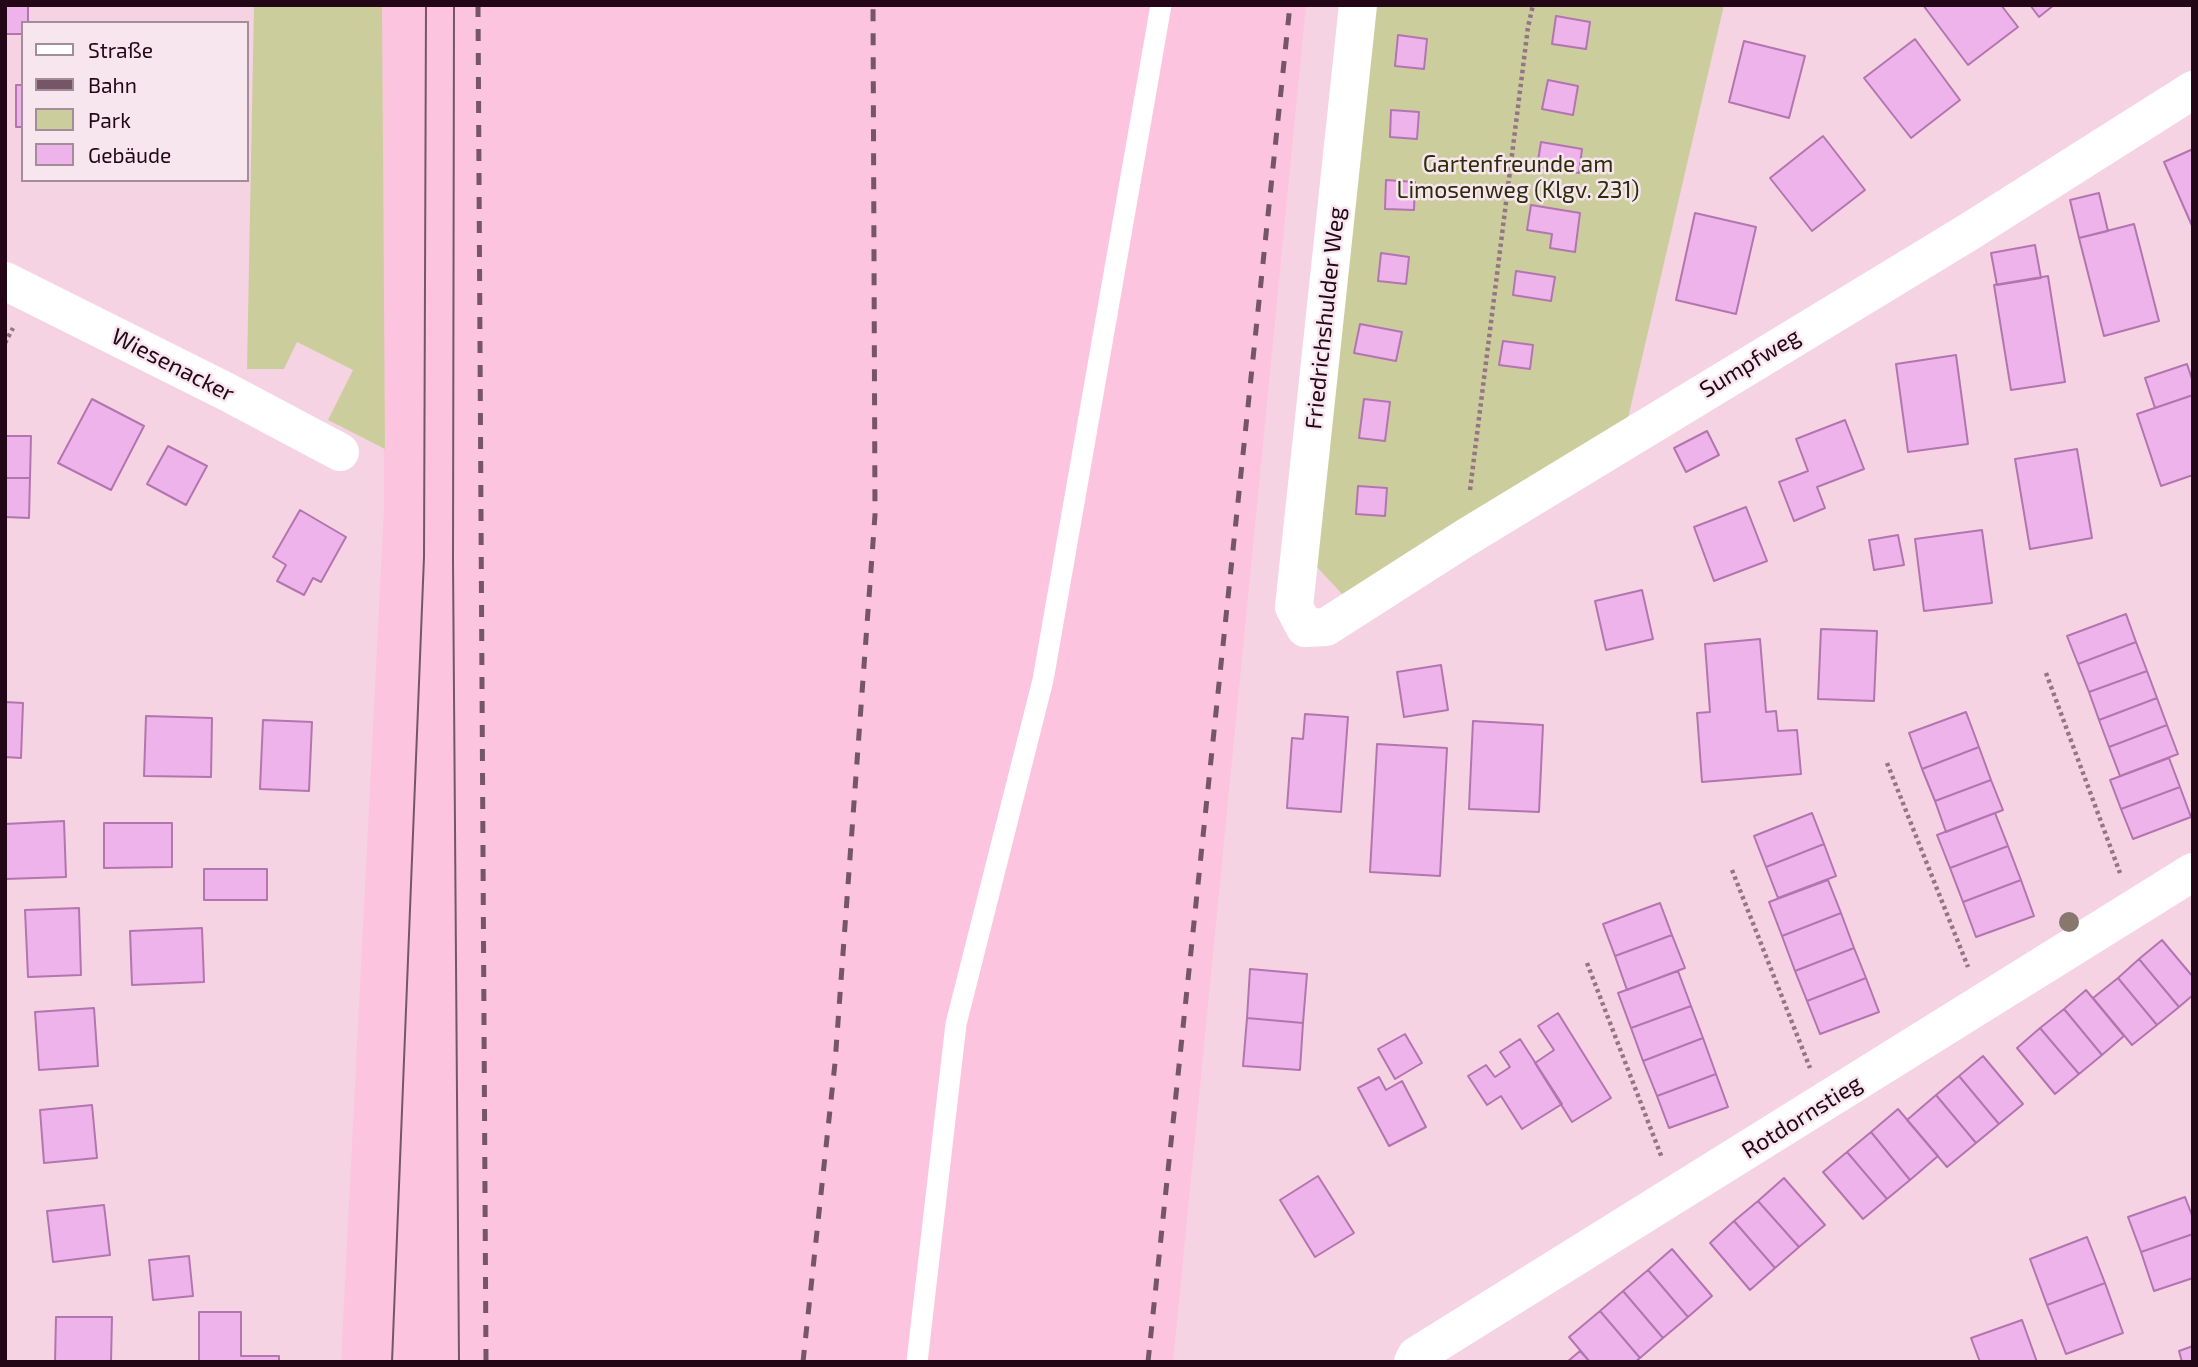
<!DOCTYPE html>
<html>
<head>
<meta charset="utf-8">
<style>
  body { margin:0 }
  #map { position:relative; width:2198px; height:1367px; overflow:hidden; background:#f6d3e3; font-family:"Exo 2",sans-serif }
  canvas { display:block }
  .frame { position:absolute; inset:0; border:7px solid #230717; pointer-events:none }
  .legend { position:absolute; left:21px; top:21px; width:228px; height:161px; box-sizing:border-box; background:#f8e6ee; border:2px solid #a38d98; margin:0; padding:9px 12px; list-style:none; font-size:21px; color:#230717 }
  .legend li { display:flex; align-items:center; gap:14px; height:35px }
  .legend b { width:35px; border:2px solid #a38d98 }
</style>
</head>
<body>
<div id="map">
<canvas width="2198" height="1367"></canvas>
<div class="frame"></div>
<ul class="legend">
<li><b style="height:9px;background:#fff"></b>Straße</li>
<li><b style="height:9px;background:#755666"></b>Bahn</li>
<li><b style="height:19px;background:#cccd9d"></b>Park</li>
<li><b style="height:19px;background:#eeb3ea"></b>Gebäude</li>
</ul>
</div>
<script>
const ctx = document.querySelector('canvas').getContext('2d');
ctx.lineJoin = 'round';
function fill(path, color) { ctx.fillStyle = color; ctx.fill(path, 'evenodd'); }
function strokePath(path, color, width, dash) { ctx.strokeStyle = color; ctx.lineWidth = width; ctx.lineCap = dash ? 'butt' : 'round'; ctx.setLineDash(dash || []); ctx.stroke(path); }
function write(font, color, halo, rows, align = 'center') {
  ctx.font = font + ' "Exo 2",sans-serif'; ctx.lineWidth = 5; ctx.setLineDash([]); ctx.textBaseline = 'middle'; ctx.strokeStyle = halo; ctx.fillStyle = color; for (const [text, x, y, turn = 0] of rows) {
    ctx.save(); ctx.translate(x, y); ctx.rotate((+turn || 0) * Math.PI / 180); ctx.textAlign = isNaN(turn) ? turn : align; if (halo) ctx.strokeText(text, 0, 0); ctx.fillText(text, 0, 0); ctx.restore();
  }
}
fill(new Path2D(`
  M382 5H1306L1173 1362H341L384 509Z`), '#fcc4de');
fill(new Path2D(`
  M254 5H382L385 449 328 420 353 370 297 342 284 369H247Z
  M1374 5H1724L1628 418 1343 595 1315 565Z`), '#cccd9d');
const building = new Path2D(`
  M5 5H28V23H23V34H5Z
  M1923 5H2001L2018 27 1968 65Z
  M2030 5H2054L2039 17Z
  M1556 16 1590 22 1586 49 1552 44Z
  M1398 35 1427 39 1424 69 1395 66Z
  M1915 39 1960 100 1911 138 1864 78Z
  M1744 41 1805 56 1789 118 1729 102Z
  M1548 80 1578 86 1573 115 1542 109Z
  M16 85H23V127H16Z
  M1391 110 1419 112 1417 139 1390 137Z
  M1823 136 1865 190 1812 231 1770 178Z
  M1541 142 1582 149 1579 173 1537 167Z
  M2193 149V228L2164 162Z
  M1386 180 1415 182 1414 210 1385 209Z
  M2099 193 2108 231 2079 238 2070 200Z
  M1531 205 1580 213 1575 252 1550 248 1552 234 1527 230Z
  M1695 213 1756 227 1736 314 1676 300Z
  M2134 224 2159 321 2104 336 2079 238Z
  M2035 245 2041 278 1997 285 1991 253Z
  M1381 253 1409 257 1406 284 1378 281Z
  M1516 271 1555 277 1551 301 1513 295Z
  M2048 276 2065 382 2011 390 1994 285Z
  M1360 324 1402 332 1396 361 1354 353Z
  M1503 341 1533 345 1530 369 1499 365Z
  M1956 355 1968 444 1908 452 1896 364Z
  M2187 364 2193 382V395L2155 408 2145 378Z
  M2193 395V475L2161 486 2137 414Z
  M92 399 144 426 111 490 58 463Z
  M1364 399 1390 402 1385 441 1359 438Z
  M1845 420 1864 469 1817 487 1825 508 1794 521 1779 482 1808 471 1796 439Z
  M1707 431 1719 455 1686 472 1674 448Z
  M5 436H31L30 478H5Z
  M168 446 207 466 186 505 147 484Z
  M2077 449 2092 538 2030 549 2015 459Z
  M5 478H30L29 518 5 517Z
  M1358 486 1387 488 1385 516 1356 514Z
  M1746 507 1767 561 1714 581 1694 527Z
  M300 510 346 537 321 582 313 578 304 595 277 581 286 565 273 557Z
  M1982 530 1992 603 1924 611 1915 539Z
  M1898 535 1904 565 1874 570 1869 540Z
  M1642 590 1653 639 1606 650 1595 601Z
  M2126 614 2136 642 2078 664 2067 636Z
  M1821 629 1877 631 1874 701 1818 699Z
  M1760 639 1766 712 1776 711 1778 731 1797 730 1801 774 1702 782 1697 713 1710 712 1705 644Z
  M2136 642 2147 671 2089 692 2078 664Z
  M1441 665 1448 710 1404 717 1397 672Z
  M2147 671 2157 698 2099 720 2089 692Z
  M2157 698 2167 725 2109 747 2099 720Z
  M5 702 23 703 21 758 5 757Z
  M1966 712 1979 747 1922 769 1909 733Z
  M1305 714 1348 717 1341 812 1287 808 1292 738 1303 739Z
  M146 716 212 718 211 777 144 776Z
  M263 720 312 722 309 791 260 789Z
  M1473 721 1543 725 1539 812 1469 809Z
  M2167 725 2178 754 2120 776 2109 747Z
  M1377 744 1447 748 1440 876 1370 872Z
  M1979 747 1991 780 1935 801 1922 769Z
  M2169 758 2180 787 2121 809 2110 780Z
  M1991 780 2003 810 1946 832 1935 801Z
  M2180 787 2191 817 2133 839 2121 809Z
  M1812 813 1824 844 1766 867 1754 836Z
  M1995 813 2008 846 1950 868 1937 835Z
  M64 821 66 877 5 879V824Z
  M104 823H172V867L104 868Z
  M1824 844 1836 876 1778 898 1766 867Z
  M2008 846 2021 880 1963 902 1950 868Z
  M204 869H267V900H204Z
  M1828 880 1841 913 1782 936 1769 902Z
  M2021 880 2034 916 1976 937 1963 902Z
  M1660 903 1672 935 1615 956 1603 924Z
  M79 908 81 975 28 977 25 910Z
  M1841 913 1854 948 1795 971 1782 936Z
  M202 928 204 982 132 985 130 931Z
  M1672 935 1685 968 1627 990 1615 956Z
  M2162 940 2193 977V995L2179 1007 2139 959Z
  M1854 948 1866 978 1807 1001 1795 971Z
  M2139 959 2179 1007 2157 1025 2118 978Z
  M1250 969 1307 974 1303 1023 1247 1018Z
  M1678 971 1691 1006 1631 1028 1618 993Z
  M1866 978 1879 1012 1820 1034 1807 1001Z
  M2118 978 2157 1025 2132 1045 2093 998Z
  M2086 990 2124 1036 2102 1055 2064 1009Z
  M1691 1006 1703 1038 1643 1061 1631 1028Z
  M94 1008 98 1066 39 1070 35 1012Z
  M2064 1009 2102 1055 2079 1074 2040 1028Z
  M1558 1013 1611 1098 1572 1122 1535 1063 1554 1050 1538 1026Z
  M1247 1018 1303 1023 1300 1070 1243 1066Z
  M2040 1028 2079 1074 2055 1094 2017 1048Z
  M1405 1034 1422 1063 1395 1079 1378 1049Z
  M1703 1038 1716 1074 1657 1096 1643 1061Z
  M1520 1039 1562 1104 1522 1129 1501 1096 1487 1105 1468 1076 1486 1065 1495 1077 1510 1067 1500 1052Z
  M1983 1056 2023 1104 1999 1124 1959 1076Z
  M1716 1074 1728 1107 1669 1128 1657 1096Z
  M1959 1076 1999 1124 1976 1143 1936 1095Z
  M1379 1077 1386 1090 1402 1081 1426 1127 1389 1146 1358 1088Z
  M1936 1095 1976 1143 1947 1167 1907 1120Z
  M92 1105 97 1158 44 1163 40 1110Z
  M1898 1109 1938 1156 1910 1180 1871 1132Z
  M1871 1132 1910 1180 1887 1199 1847 1152Z
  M1847 1152 1887 1199 1863 1219 1823 1172Z
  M1318 1176 1354 1233 1315 1257 1280 1200Z
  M1784 1178 1825 1225 1799 1247 1758 1201Z
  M2185 1197 2193 1218V1234L2141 1252 2128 1217Z
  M1758 1201 1799 1247 1775 1268 1734 1221Z
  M104 1205 110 1255 53 1262 47 1211Z
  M1734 1221 1775 1268 1750 1290 1710 1243Z
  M2193 1234V1278L2154 1291 2141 1252Z
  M2087 1237 2105 1283 2047 1305 2030 1259Z
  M1672 1249 1712 1296 1688 1317 1648 1270Z
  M189 1256 193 1296 153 1300 149 1260Z
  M1648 1270 1688 1317 1663 1338 1623 1291Z
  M2105 1283 2123 1333 2066 1354 2047 1305Z
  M1623 1291 1663 1338 1640 1358 1600 1311Z
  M1600 1311 1640 1358 1635 1362H1590L1569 1337Z
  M199 1312H241V1356H279V1362H199Z
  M56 1317H112L111 1362H55Z
  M2022 1320 2037 1362H1980L1971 1338Z
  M2193 1346V1362H2182L2179 1351Z
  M1580 1351 1590 1362H1567Z`);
fill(building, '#eeb3ea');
strokePath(building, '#b275af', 2);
strokePath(new Path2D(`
  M5 343 13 328
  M1470 490 1528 27 1533 5
  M2046 673 2120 873
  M1887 763 1968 967
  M1732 870 1810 1068
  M1587 963 1662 1158`), '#957585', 4.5, [3.5, 3.5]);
strokePath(new Path2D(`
  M917 1362 956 1024 1043 680 1161 5`), '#fff', 21);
strokePath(new Path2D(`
  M1358 5 1294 607 1305 628 1326 627 1465 538 1967 233 2193 90
  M5 281 227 392 340 452
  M1413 1362 1416 1356 2193 872`), '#fff', 38);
strokePath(new Path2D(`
  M454 5 453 560 459 1362
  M392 1362 424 557 426 5`), '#755666', 2);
strokePath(new Path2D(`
  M478 5 486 1362
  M803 1362 835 1063 875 515 873 5
  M1148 1362 1290 5`), '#755666', 5, [12, 12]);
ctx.fillStyle = '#87776c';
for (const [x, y] of [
  [2069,922]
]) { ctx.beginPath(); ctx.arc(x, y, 10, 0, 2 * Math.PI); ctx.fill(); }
write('23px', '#2d2c0a', '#f8e6ee', [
  ["Gartenfreunde am",1518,164],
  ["Limosenweg (Klgv. 231)",1518,190]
]);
write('23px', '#230717', '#f8e6ee', [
  ["Friedrichshulder Weg",1325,318,-84],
  ["Sumpfweg",1750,363,-31],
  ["Wiesenacker",173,365,27],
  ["Rotdornstieg",1802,1117,-32]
]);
</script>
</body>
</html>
